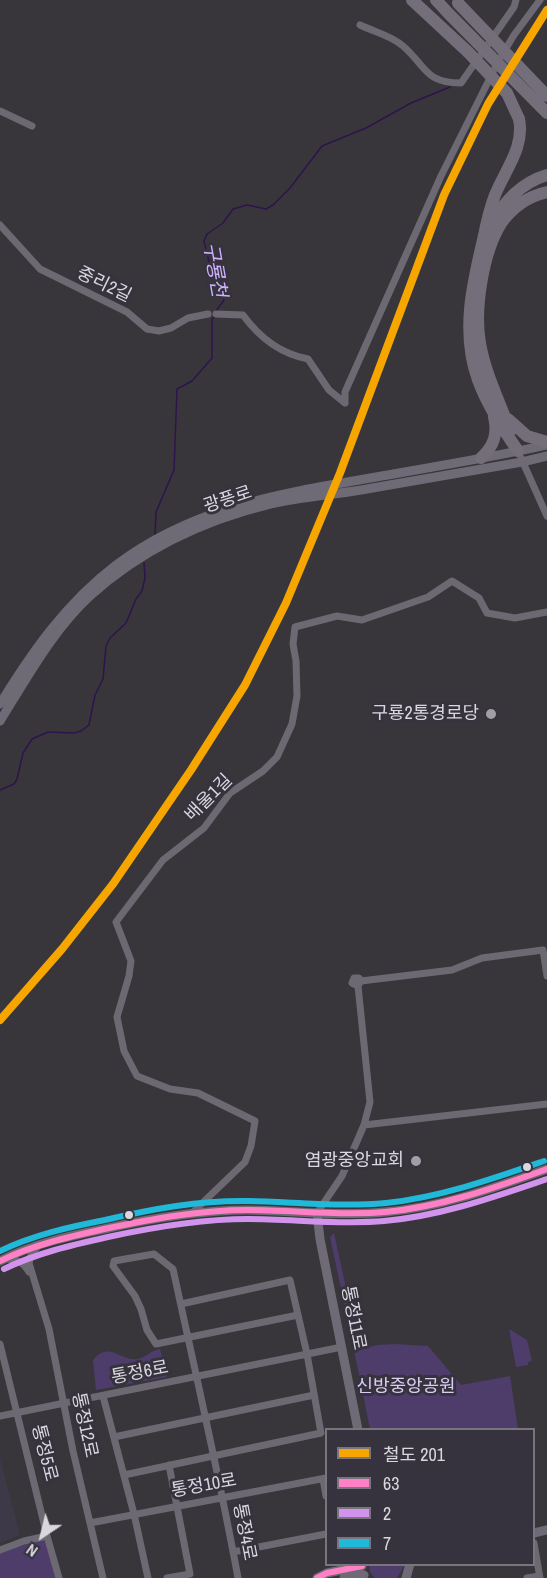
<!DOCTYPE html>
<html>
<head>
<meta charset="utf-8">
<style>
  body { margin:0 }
  #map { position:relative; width:547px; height:1578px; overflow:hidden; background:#38363b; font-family:"Archivo Narrow","Noto Sans KR",sans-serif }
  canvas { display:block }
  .legend { position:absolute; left:325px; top:1428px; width:210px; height:138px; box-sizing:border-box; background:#37333e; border:2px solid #78757e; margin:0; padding:8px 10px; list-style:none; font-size:18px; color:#dad7de }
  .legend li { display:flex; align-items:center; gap:12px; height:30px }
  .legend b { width:30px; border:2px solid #78757e }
  .north { position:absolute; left:12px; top:1506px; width:60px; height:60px; -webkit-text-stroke:4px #37333e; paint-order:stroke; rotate:215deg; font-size:16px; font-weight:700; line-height:24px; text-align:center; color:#dad7de }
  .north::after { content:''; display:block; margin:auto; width:21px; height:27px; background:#dad7de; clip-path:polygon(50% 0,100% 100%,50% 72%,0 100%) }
</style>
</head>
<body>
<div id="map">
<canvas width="547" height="1578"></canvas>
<ul class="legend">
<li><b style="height:8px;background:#f7a600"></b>철도 201</li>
<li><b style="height:8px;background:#ff80c5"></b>63</li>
<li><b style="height:8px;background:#d193ec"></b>2</li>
<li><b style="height:8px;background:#20b9da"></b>7</li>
</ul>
<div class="north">N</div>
</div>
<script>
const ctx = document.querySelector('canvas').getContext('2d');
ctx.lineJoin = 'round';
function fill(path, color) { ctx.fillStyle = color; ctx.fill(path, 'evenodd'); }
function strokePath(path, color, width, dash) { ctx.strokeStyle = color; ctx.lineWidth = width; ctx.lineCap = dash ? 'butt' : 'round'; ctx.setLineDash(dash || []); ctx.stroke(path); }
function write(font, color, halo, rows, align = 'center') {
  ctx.font = font + ' "Archivo Narrow","Noto Sans KR",sans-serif'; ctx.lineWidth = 6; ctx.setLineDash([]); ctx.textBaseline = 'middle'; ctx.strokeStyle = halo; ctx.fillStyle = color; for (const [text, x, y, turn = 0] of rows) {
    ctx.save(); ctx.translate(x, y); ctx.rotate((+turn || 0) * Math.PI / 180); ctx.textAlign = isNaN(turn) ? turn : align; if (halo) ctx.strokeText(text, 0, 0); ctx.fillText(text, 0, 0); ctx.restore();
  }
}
fill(new Path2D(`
  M0 1458 20 1535 0 1543Z`), '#3e3948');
fill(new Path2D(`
  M334 1233 357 1339 352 1340 330 1237Z
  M509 1329 527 1340 532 1361 528 1362V1365L516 1367Z
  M395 1344 428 1346 461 1385 510 1376 518 1429H370L354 1350 378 1345Z
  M160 1349 167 1377 96 1390 93 1360C110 1340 120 1362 138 1359 147 1357 151 1350 160 1349Z
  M45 1539 56 1578H0V1552Z
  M369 1564H403L404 1566 397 1578H375L370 1572Z`), '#4e3d6b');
strokePath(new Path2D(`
  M216 311 224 300 216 268 209 262 204 241 207 234 223 223 233 209 247 205 266 209 273 205 290 188 322 146 366 128 411 103 450 87
  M155 536 156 512 174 470 177 389 192 381 212 358V320L214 316
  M0 790 14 784 17 779 23 753 32 739 48 732 74 733 81 731 89 725 95 695 103 679 106 646 110 638 126 623 136 599 142 591 145 578 144 563`), '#2e144c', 1.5);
strokePath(new Path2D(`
  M360 25C375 32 392 36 403 46 427 67 425 83 461 83L514 7 516 0
  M0 111 32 126
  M0 225 40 269 127 312 147 329 159 331 171 328 188 318 208 314
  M216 314 243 315C259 337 281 354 308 359L329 390 345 403
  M345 403V392L441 176 499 60 514 35 540 0
  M521 458 547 516
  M361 981 452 970 482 958 543 950 547 976
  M364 1125 547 1104
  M192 1213 245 1162 251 1146 255 1121 198 1093 170 1089 137 1076 124 1051 117 1017 129 976 131 961 116 922 163 860 204 828 230 793 263 771 277 757 292 724 297 696 296 661 293 644 295 627 337 616 362 620 428 597 452 581 479 598 487 613 515 618 547 612
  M317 1213 342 1176 364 1125 370 1102 358 986 361 981 359 978H354L352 983 358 986
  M38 1246 31 1255 29 1263 49 1329 73 1451 103 1578
  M7 1259C18 1260 23 1262 29 1272
  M0 1344 47 1536 24 1541 0 1550
  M103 1396 134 1514 148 1578
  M0 1416 342 1347
  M114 1437 314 1395
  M124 1475 321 1433 307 1354 290 1280 181 1304
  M323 1479 326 1496
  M90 1523 326 1478
  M47 1536 59 1578
  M534 1543 540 1578
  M233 1552 326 1534
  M167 1578 190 1574 169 1465
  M238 1578C219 1474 195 1371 173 1269L154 1254 114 1261 113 1266 135 1296 141 1309 147 1330 156 1344 298 1315
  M527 1578 539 1576`), '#6d6972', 7);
strokePath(new Path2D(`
  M0 704C32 652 67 602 116 565 189 510 271 495 359 480 421 469 485 459 547 445
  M0 721C27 678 53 630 90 596 141 550 205 520 271 504 300 497 331 495 361 490 415 481 468 471 522 462L547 456
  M317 1213 320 1239 358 1430
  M0 1261C32 1244 69 1236 104 1229 152 1218 199 1210 248 1210 294 1211 339 1216 385 1212 443 1207 493 1188 547 1169
  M534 1533 547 1530
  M317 1578 327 1573 362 1566
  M344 1578 364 1575
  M406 1578 410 1564`), '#6f6b76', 9);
strokePath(new Path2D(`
  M412 0 468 52
  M436 0 449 14
  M490 227C503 202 520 183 547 175
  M508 419 527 436 547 442
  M510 431C500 402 485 373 480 343 474 309 483 251 502 222 513 207 529 196 547 192
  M518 451C503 429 487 405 478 380 461 333 472 286 483 240 486 225 489 210 495 195 505 170 525 147 519 119
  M481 458C494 446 498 434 494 417`), '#746e7b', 12);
strokePath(new Path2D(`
  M458 3 547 96
  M449 14 547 113
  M468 52 507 93 519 119`), '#746e7b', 12);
strokePath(new Path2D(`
  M0 1261C33 1245 68 1237 104 1229 152 1219 199 1210 248 1210 294 1210 339 1216 385 1212 441 1207 494 1188 547 1169
  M317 1578 327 1573 362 1566`), '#ff80c5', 6);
strokePath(new Path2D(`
  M4 1269C37 1253 72 1245 108 1237 154 1227 201 1219 248 1219 293 1219 339 1225 384 1221 441 1216 494 1197 547 1179`), '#d193ec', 6);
strokePath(new Path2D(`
  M0 1251C33 1235 69 1227 105 1220 152 1209 200 1200 249 1201 295 1202 340 1207 386 1203 441 1197 492 1179 544 1161`), '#20b9da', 6);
strokePath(new Path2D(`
  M0 1020 62 949 113 884 191 770 245 685 286 603 340 473 444 195 488 104 547 10`), '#f7a600', 8);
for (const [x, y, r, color] of [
  [491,714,6,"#a19fa5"],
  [416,1161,6,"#a19fa5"],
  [527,1167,5,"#dad7de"],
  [129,1215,5,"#dad7de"]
]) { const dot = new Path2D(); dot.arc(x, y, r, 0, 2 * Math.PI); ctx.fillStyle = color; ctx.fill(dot); strokePath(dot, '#37333e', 2); }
write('18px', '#dad7de', '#37333e', [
  ["중리2길",104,285,26],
  ["광풍로",228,500,-18],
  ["배울1길",209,798,-45],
  ["통정11로",353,1318,79],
  ["통정6로",140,1373,-11],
  ["통정12로",84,1425,78],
  ["통정5로",44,1453,76],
  ["통정10로",204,1486,-10],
  ["통정4로",244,1532,79]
]);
write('18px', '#dad7de', '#37333e', [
  ["구룡2통경로당",479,714],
  ["염광중앙교회",404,1161]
], 'right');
write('18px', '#d9cdf3', '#37333e', [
  ["신방중앙공원",406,1387]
]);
write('italic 20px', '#ccb1fd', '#37333e', [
  ["구룡천",214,270,80]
]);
</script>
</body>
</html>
